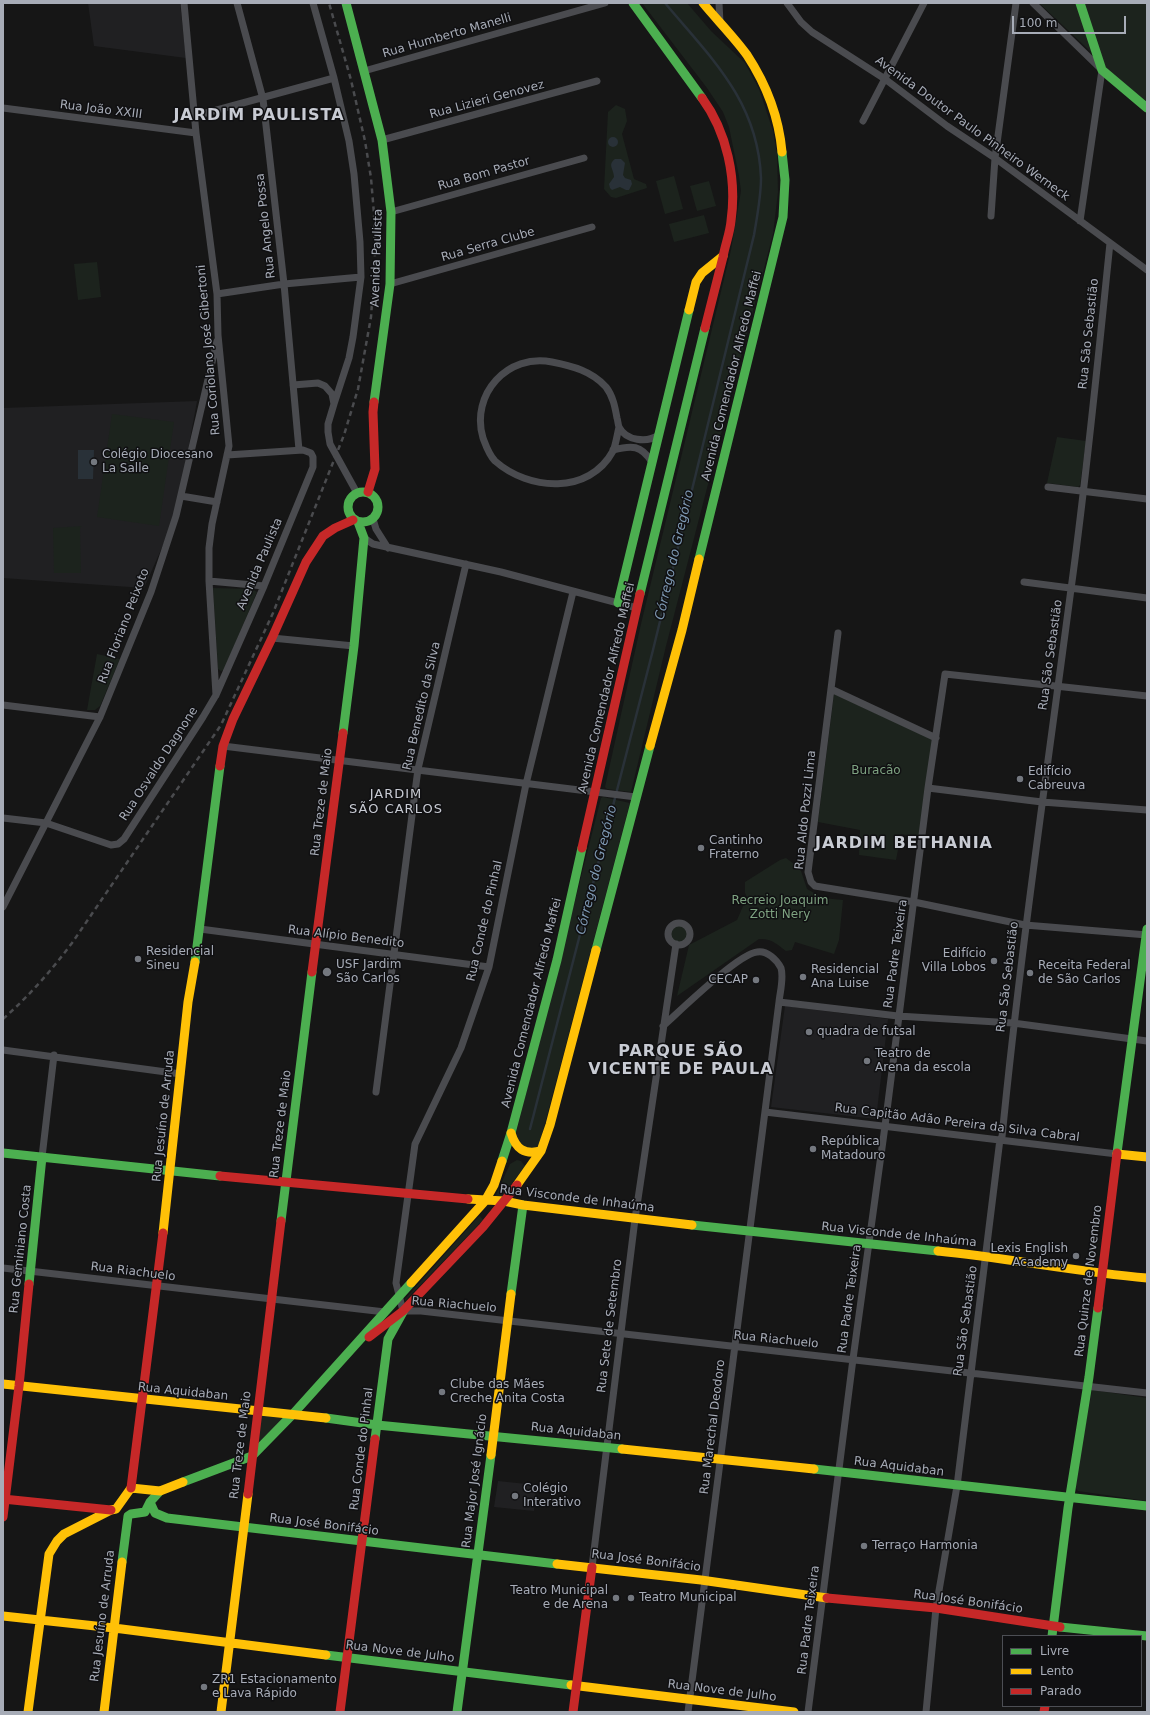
<!DOCTYPE html>
<html>
<head>
<meta charset="utf-8">
<style>
  body { margin:0 }
  #map { position:relative; width:1150px; height:1715px; overflow:hidden; background:#161616; font-family:"DejaVu Sans",sans-serif }
  canvas { display:block }
  .frame { position:absolute; inset:0; border:4px solid #a7acb7; pointer-events:none }
  .legend { position:absolute; left:1002px; top:1635px; width:140px; height:72px; box-sizing:border-box; background:#101012; border:1px solid #4c4e54; margin:0; padding:5px 7px; list-style:none; font-size:12px; color:#a7acb7 }
  .legend li { display:flex; align-items:center; gap:8px; height:20px }
  .legend b { width:20px; border:1px solid #4c4e54 }
  .scale { position:absolute; left:1012px; top:16px; width:114px; height:18px; box-sizing:border-box; border:2px solid #a7acb7; border-top:0; padding-left:5px; font-size:12px; line-height:14px; white-space:nowrap; color:#a7acb7; -webkit-text-stroke:3px #101012; paint-order:stroke }
</style>
</head>
<body>
<div id="map">
<canvas width="1150" height="1715"></canvas>
<div class="frame"></div>
<ul class="legend">
<li><b style="height:5px;background:#4caf50"></b>Livre</li>
<li><b style="height:5px;background:#ffc107"></b>Lento</li>
<li><b style="height:5px;background:#c62828"></b>Parado</li>
</ul>
<div class="scale">100 m</div>
</div>
<script>
const ctx = document.querySelector('canvas').getContext('2d');
ctx.lineJoin = 'round';
function fill(path, color) { ctx.fillStyle = color; ctx.fill(path, 'evenodd'); }
function strokePath(path, color, width, dash) { ctx.strokeStyle = color; ctx.lineWidth = width; ctx.lineCap = dash ? 'butt' : 'round'; ctx.setLineDash(dash || []); ctx.stroke(path); }
function write(font, color, halo, rows, align = 'center') {
  ctx.font = font + ' "DejaVu Sans",sans-serif'; ctx.lineWidth = 3; ctx.setLineDash([]); ctx.textBaseline = 'middle'; ctx.strokeStyle = halo; ctx.fillStyle = color; for (const [text, x, y, turn = 0] of rows) {
    ctx.save(); ctx.translate(x, y); ctx.rotate((+turn || 0) * Math.PI / 180); ctx.textAlign = isNaN(turn) ? turn : align; if (halo) ctx.strokeText(text, 0, 0); ctx.fillText(text, 0, 0); ctx.restore();
  }
}
fill(new Path2D(`
  M88 3H180L186 58 94 46Z
  M197 401 176 516 144 588 3 578V408Z
  M785 1006 888 1019 876 1119 771 1107Z
  M498 1481 536 1485 534 1511 494 1507Z`), '#202022');
fill(new Path2D(`
  M642 3H687L711 31 745 63 759 89 773 131 777 154 778 192 773 234 666 646 631 792 607 789 605 787 641 624 731 250 741 191 739 176 729 127 723 112 707 88Z
  M1039 3H1076L1092 52 1090 51Z
  M1083 3H1145L1147 4V102L1106 69Z
  M616 105 625 109 627 121 622 134 634 179 646 184 647 188 616 198 611 197 604 189 608 112Z
  M674 176 683 209 665 214 656 181Z
  M709 181 716 206 697 211 690 186Z
  M704 215 709 233 674 242 669 224Z
  M97 262 101 297 78 300 74 264Z
  M112 414 174 422 159 526 97 517Z
  M1057 437 1086 441 1080 485 1078 487 1047 483Z
  M82 526 80 528 81 573H54L53 528Z
  M213 588 252 589 257 592 224 670 221 671 218 669Z
  M97 654 120 659 100 706 95 710H87Z
  M834 694 933 740 919 837 901 834 896 860 859 855 860 830 818 822Z
  M603 797 630 803 539 1146 528 1150 515 1137 601 798Z
  M786 858 794 864 801 871 807 889 823 898 843 900 839 940 834 954 795 942 792 950 786 951C777 944 771 938 759 939L677 996 689 945 737 920 747 897 745 893V882L780 860Z
  M671 934a9 9 0 1 1 18 0a9 9 0 1 1-18 0Z
  M517 1160 521 1161 525 1166 501 1198 495 1197 510 1164Z
  M480 1216 483 1220 405 1301V1299L478 1217Z
  M1092 1390 1147 1398V1501L1078 1491 1074 1486Z
  M257 1412 293 1414 252 1456Z`), '#1c231d');
fill(new Path2D(`
  M608 142a5 5 0 1 1 10 0a5 5 0 1 1-10 0Z
  M615 159H621L625 163 623 175 625 178 631 180 632 184 629 190H626L620 187 612 190 610 188 609 184 614 177C614 169 607 165 615 159Z
  M78 450H94L93 479H78Z`), '#293138');
strokePath(new Path2D(`
  M530 1129 653 650 754 235C757 217 761 197 761 178 758 101 711 58 665 3`), '#293138', 2.5);
strokePath(new Path2D(`
  M184 3 196 133 217 294 218 335 229 446 212 524 209 548V581L216 695
  M237 3 263 99 284 284 299 450
  M313 3 334 78 349 141 354 174 360 242 361 277 353 337 349 358 334 404
  M719 3 720 23
  M787 3 801 22 812 32 885 79 947 126 995 158 1147 270
  M1033 3 1102 70 1080 221
  M364 71 605 3
  M3 108 196 133
  M195 116 334 78
  M863 121 924 3
  M382 140 597 81
  M391 212 584 158
  M991 216 995 158 1016 3
  M390 284 592 227
  M217 294 284 284 361 277
  M293 385 318 383 325 386 332 394 334 404 328 424V432L330 444 357 493
  M619 427C617 435 616 444 613 451 589 495 529 491 495 461 489 455 486 446 483 438 470 394 508 353 552 362 572 366 592 371 606 387 613 396 615 407 617 418 618 421 618 425 619 427 626 441 647 443 659 435
  M613 450C632 445 641 445 652 462
  M1048 487 1147 499
  M181 496 217 502
  M373 519 376 529 388 548
  M364 538 373 544 501 572 637 608
  M209 581 264 586
  M1024 582 1147 598
  M838 633 808 872 811 882 815 886 914 902 1025 925 1147 935
  M272 638 354 646
  M831 689 936 738
  M3 705 100 717
  M223 746 636 797
  M928 788 1042 802 1147 810
  M3 818 46 823 111 845 118 844 124 839 203 717 216 695 264 586 313 467V457L311 453 303 450 227 455
  M3 907 100 717 151 592 176 516 217 341
  M668 934a11 11 0 1 1 22 0a11 11 0 1 1-22 0Z
  M200 929 489 967
  M779 1002 898 1016 1013 1023 1147 1041
  M663 1026C680 1011 738 954 757 952 767 950 777 960 781 968 784 978 780 992 779 1002 749 1239 718 1475 688 1712
  M3 1050 181 1074
  M376 1092 418 769 466 564
  M765 1112 1117 1154
  M42 1157 54 1055
  M3 1268 385 1312
  M402 1311H421C663 1338 905 1366 1147 1393
  M403 1311 396 1283 415 1144 461 1048 489 967 526 784 573 592
  M592 1567 635 1219 676 944
  M808 1712 853 1359 885 1126 928 788 945 674 1147 696
  M926 1712 936 1608 957 1486 1000 1139 1002 1137C1020 954 1047 772 1071 589 1087 474 1098 359 1110 243`), '#4a4b4f', 7);
strokePath(new Path2D(`
  M346 3 382 140 391 212 390 284 374 402
  M633 3 702 98
  M1080 3 1102 70 1147 108
  M348 507a15 15 0 1 1 30 0a15 15 0 1 1-30 0Z
  M699 559 783 217 785 180 782 152
  M640 594 705 328
  M618 603 689 310
  M343 733 354 646 364 538 358 522
  M596 950 650 746
  M195 962 220 766
  M3 1153 220 1176
  M1117 1153 1147 929
  M502 1161 511 1133 557 960 582 848
  M281 1221 312 972
  M692 1225 938 1251
  M29 1284 42 1157
  M511 1294 523 1205
  M326 1418 377 1425 622 1449
  M375 1439 388 1339 403 1312
  M814 1469 1147 1506
  M183 1482 252 1456 293 1414 411 1283
  M150 1502 155 1513 167 1518 557 1564
  M122 1562 128 1516 131 1514 145 1512 150 1502 160 1491
  M1060 1627 1147 1636
  M1052 1636 1068 1508 1089 1377 1098 1308
  M326 1655 571 1685
  M457 1712 491 1455`), '#4caf50', 9);
strokePath(new Path2D(`
  M703 3C717 20 734 37 747 55 766 84 779 118 782 152
  M689 310 696 282 702 273 723 256
  M650 746 682 630 699 559
  M511 1133C516 1149 524 1155 541 1151
  M1117 1154 1147 1157
  M517 1185 541 1151 550 1125 596 950
  M468 1199 504 1201 523 1205 692 1225
  M163 1233 188 1002 195 962
  M938 1251C1008 1258 1077 1272 1147 1278
  M411 1283 485 1201 494 1185 502 1161
  M3 1384 326 1418
  M622 1449 814 1469
  M491 1455 511 1294
  M557 1564 701 1580 827 1598
  M3 1616 114 1628 326 1655
  M571 1685 794 1712
  M28 1712 49 1554 57 1541 64 1534 111 1510 116 1509 131 1488 160 1491 183 1482
  M104 1712 122 1562
  M221 1712 248 1494`), '#ffc107', 9);
strokePath(new Path2D(`
  M702 98C727 132 737 179 731 221 730 233 725 245 723 257 717 281 711 305 705 328
  M368 492 375 469 373 412 374 402
  M220 766 223 746 233 719 272 638 306 562 323 536 335 528 353 520
  M582 848 640 594
  M312 972 343 733
  M220 1176 468 1199
  M1098 1308 1117 1153
  M369 1337 403 1311 483 1227 517 1185
  M131 1488 163 1233
  M248 1494 281 1221
  M3 1499 111 1510
  M3 1517 19 1386 29 1284
  M827 1598 936 1608 1060 1627
  M340 1712 375 1439
  M573 1712 592 1567
  M1044 1712 1045 1706`), '#c62828', 9);
strokePath(new Path2D(`
  M3 1019C29 996 51 971 72 943L221 725 273 613 344 435 358 389 371 317 375 260 374 214 371 178 365 141 351 80 329 3`), '#4a4b4e', 2.5, [5, 4]);
for (const [x, y, r, color] of [
  [94,462,4,"#74787f"],
  [1020,779,4,"#74787f"],
  [701,848,4,"#74787f"],
  [138,959,4,"#74787f"],
  [994,961,4,"#74787f"],
  [327,972,5,"#74787f"],
  [1030,973,4,"#74787f"],
  [803,977,4,"#74787f"],
  [756,980,4,"#74787f"],
  [809,1032,4,"#74787f"],
  [867,1061,4,"#74787f"],
  [813,1149,4,"#74787f"],
  [1076,1256,4,"#74787f"],
  [442,1392,4,"#74787f"],
  [515,1496,4,"#74787f"],
  [864,1546,4,"#74787f"],
  [616,1598,4,"#74787f"],
  [631,1598,4,"#74787f"],
  [204,1687,4,"#74787f"]
]) { const dot = new Path2D(); dot.arc(x, y, r, 0, 2 * Math.PI); ctx.fillStyle = color; ctx.fill(dot); strokePath(dot, '#101012', 1.5); }
write('12px', '#a7acb7', '#101012', [
  ["Rua Humberto Manelli",447,36,-16],
  ["Rua Lizieri Genovez",487,100,-15],
  ["Rua João XXIII",101,110,7],
  ["Avenida Doutor Paulo Pinheiro Werneck",972,129,36],
  ["Rua Bom Pastor",484,174,-16],
  ["Rua Angelo Possa",266,226,-96],
  ["Rua Serra Clube",488,245,-16],
  ["Avenida Paulista",377,258,-88],
  ["Rua São Sebastião",1089,334,-84],
  ["Rua Coriolano José Gibertoni",209,350,-95],
  ["Avenida Comendador Alfredo Maffei",732,376,-76],
  ["Avenida Paulista",260,564,-67],
  ["Rua Floriano Peixoto",124,626,-69],
  ["Rua São Sebastião",1051,655,-82],
  ["Avenida Comendador Alfredo Maffei",607,688,-77],
  ["Rua Benedito da Silva",422,706,-77],
  ["Rua Osvaldo Dagnone",159,764,-57],
  ["Rua Treze de Maio",322,802,-83],
  ["Rua Aldo Pozzi Lima",806,810,-84],
  ["Rua Conde do Pinhal",485,921,-77],
  ["Rua Alípio Benedito",346,937,7],
  ["Rua Padre Teixeira",896,954,-82],
  ["Rua São Sebastião",1008,977,-83],
  ["Avenida Comendador Alfredo Maffei",532,1003,-76],
  ["Rua Jesuíno de Arruda",164,1116,-84],
  ["Rua Capitão Adão Pereira da Silva Cabral",957,1123,7],
  ["Rua Treze de Maio",281,1124,-83],
  ["Rua Visconde de Inhaúma",577,1199,7],
  ["Rua Visconde de Inhaúma",899,1235,6],
  ["Rua Geminiano Costa",21,1249,-84],
  ["Rua Riachuelo",133,1272,7],
  ["Rua Quinze de Novembro",1089,1281,-83],
  ["Rua Padre Teixeira",850,1299,-82],
  ["Rua Riachuelo",454,1305,5],
  ["Rua São Sebastião",966,1321,-82],
  ["Rua Sete de Setembro",610,1326,-83],
  ["Rua Riachuelo",776,1340,6],
  ["Rua Aquidaban",183,1392,6],
  ["Rua Marechal Deodoro",713,1427,-83],
  ["Rua Aquidaban",576,1432,6],
  ["Rua Treze de Maio",241,1445,-83],
  ["Rua Conde do Pinhal",362,1449,-83],
  ["Rua Aquidaban",899,1467,7],
  ["Rua Major José Ignácio",475,1481,-83],
  ["Rua José Bonifácio",324,1525,7],
  ["Rua José Bonifácio",646,1561,7],
  ["Rua José Bonifácio",968,1602,8],
  ["Rua Jesuíno de Arruda",103,1616,-83],
  ["Rua Padre Teixeira",809,1620,-83],
  ["Rua Nove de Julho",400,1652,7],
  ["Rua Nove de Julho",722,1691,7]
]);
write('12px', '#a7acb7', '#101012', [
  ["Colégio Diocesano",102,455],
  ["La Salle",102,469],
  ["Edifício",1028,772],
  ["Cabreuva",1028,786],
  ["Cantinho",709,841],
  ["Fraterno",709,855],
  ["Residencial",146,952],
  ["Sineu",146,966],
  ["Edifício",986,954,"right"],
  ["Villa Lobos",986,968,"right"],
  ["USF Jardim",336,965],
  ["São Carlos",336,979],
  ["Receita Federal",1038,966],
  ["de São Carlos",1038,980],
  ["Residencial",811,970],
  ["Ana Luise",811,984],
  ["CECAP",748,980,"right"],
  ["quadra de futsal",817,1032],
  ["Teatro de",875,1054],
  ["Arena da escola",875,1068],
  ["República",821,1142],
  ["Matadouro",821,1156],
  ["Lexis English",1068,1249,"right"],
  ["Academy",1068,1263,"right"],
  ["Clube das Mães",450,1385],
  ["Creche Anita Costa",450,1399],
  ["Colégio",523,1489],
  ["Interativo",523,1503],
  ["Terraço Harmonia",872,1546],
  ["Teatro Municipal",608,1591,"right"],
  ["e de Arena",608,1605,"right"],
  ["Teatro Municipal",639,1598],
  ["ZR1 Estacionamento",212,1680],
  ["e Lava Rápido",212,1694]
], 'left');
write('12px', '#7ea281', '#101012', [
  ["Buracão",876,771],
  ["Recreio Joaquim",780,901],
  ["Zotti Nery",780,915]
]);
write('italic 13px', '#7e99b3', '#101012', [
  ["Córrego do Gregório",675,555,-77],
  ["Córrego do Gregório",597,870,-76]
]);
ctx.letterSpacing = '1px';
write('13px', '#c8cbd3', '#101012', [
  ["JARDIM",396,795],
  ["SÃO CARLOS",396,810]
]);
ctx.letterSpacing = '0px';
ctx.letterSpacing = '1px';
write('bold 16px', '#c8cbd3', '#101012', [
  ["JARDIM PAULISTA",259,116],
  ["JARDIM BETHANIA",904,844],
  ["PARQUE SÃO",681,1052],
  ["VICENTE DE PAULA",681,1070]
]);
ctx.letterSpacing = '0px';
</script>
</body>
</html>
